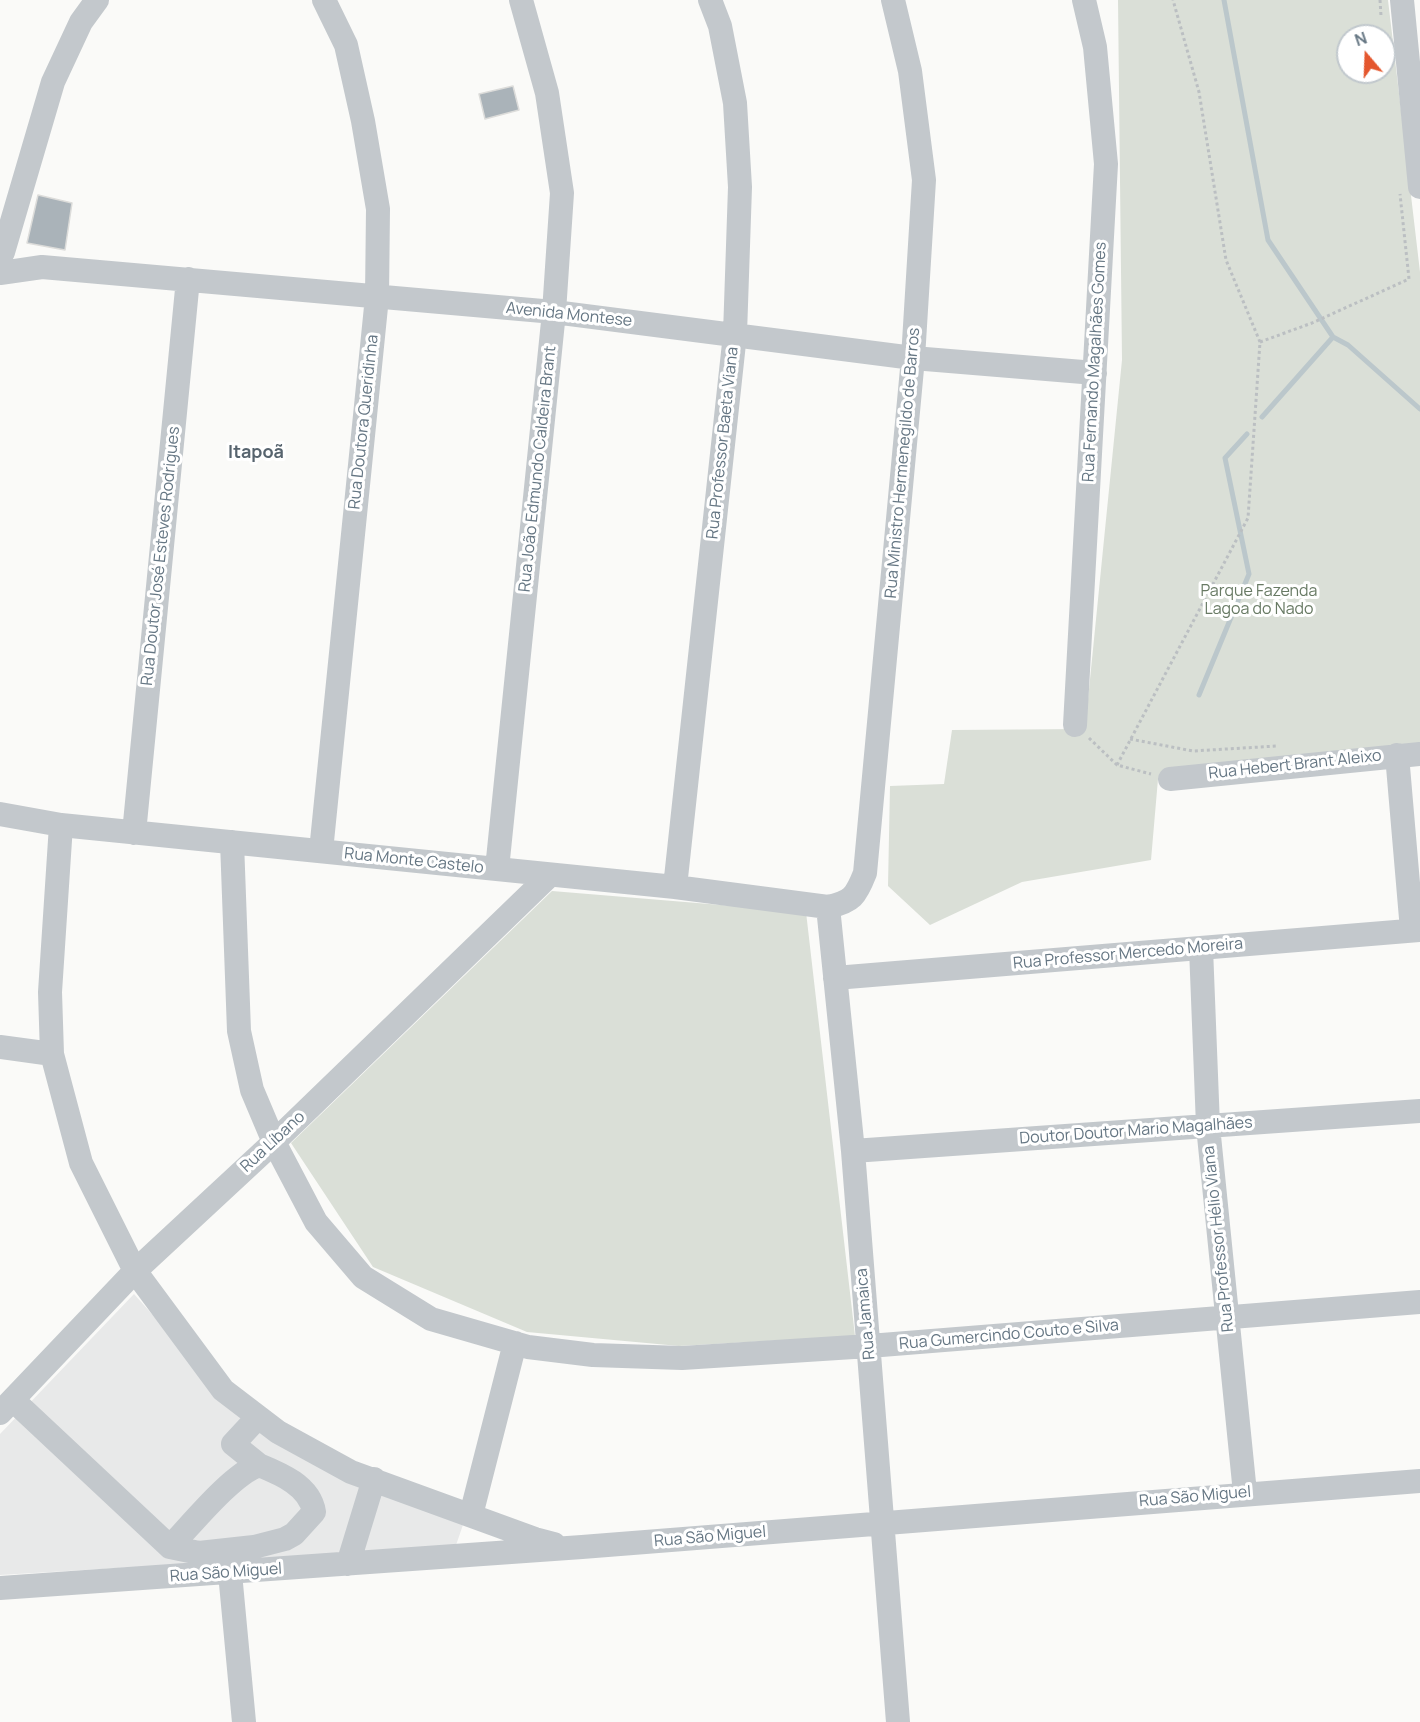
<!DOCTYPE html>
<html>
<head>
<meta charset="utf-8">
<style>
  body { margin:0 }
  #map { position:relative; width:1420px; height:1722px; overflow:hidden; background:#fafaf8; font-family:Manrope,sans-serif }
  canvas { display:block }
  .north { position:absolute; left:1336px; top:24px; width:60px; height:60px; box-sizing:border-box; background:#fff; border:2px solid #c1c8cd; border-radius:50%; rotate:341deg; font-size:16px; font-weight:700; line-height:24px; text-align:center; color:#657683 }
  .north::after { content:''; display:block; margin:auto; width:21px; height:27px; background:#e4572e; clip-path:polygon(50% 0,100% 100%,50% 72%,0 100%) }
</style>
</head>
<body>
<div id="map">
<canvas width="1420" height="1722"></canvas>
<div class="north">N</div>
</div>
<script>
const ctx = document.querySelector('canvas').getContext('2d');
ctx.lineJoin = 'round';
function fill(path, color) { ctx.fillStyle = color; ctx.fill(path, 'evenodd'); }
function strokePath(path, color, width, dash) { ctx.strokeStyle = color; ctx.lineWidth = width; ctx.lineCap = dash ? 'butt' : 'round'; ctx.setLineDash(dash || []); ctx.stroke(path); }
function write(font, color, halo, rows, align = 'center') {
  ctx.font = font + ' Manrope,sans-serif'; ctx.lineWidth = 6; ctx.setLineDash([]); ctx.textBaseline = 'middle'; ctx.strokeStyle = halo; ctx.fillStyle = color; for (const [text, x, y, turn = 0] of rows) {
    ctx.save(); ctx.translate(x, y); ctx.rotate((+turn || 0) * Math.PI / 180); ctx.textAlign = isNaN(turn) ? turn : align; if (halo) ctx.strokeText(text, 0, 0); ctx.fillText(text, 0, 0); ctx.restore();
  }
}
fill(new Path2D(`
  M134 1294 225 1396 465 1519 455 1548 0 1575V1434Z`), '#e8e9e9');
fill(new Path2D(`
  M1118 0H1388L1420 272V747L1158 779 1151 860 1022 882 930 925 888 886 890 786 944 784 952 730 1085 729 1122 360ZM1348 36H1384V72H1348Z
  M552 891 806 912 855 1336 679 1346 527 1332 373 1267 291 1143Z`), '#dadfd7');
strokePath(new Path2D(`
  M1224 0 1268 240 1333 337 1348 345 1420 409
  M1262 417 1333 337
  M1199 695 1249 574 1225 458 1247 434`), '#bbc7cb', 5);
const building = new Path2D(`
  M513 86 519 110 485 119 479 94Z
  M38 195 72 203 65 250 27 243Z`);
fill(building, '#aab3b9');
strokePath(building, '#dcdcda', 1.5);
strokePath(new Path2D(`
  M1380 0 1381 16
  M1260 342 1312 323 1409 279 1400 194
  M1089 738 1117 765 1151 774
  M1130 739 1193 751 1277 746
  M1117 765 1248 518 1260 342 1226 260 1199 92 1173 0`), '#bbbfc2', 3, [3, 3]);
strokePath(new Path2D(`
  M1402 0 1420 187
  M3 252 53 82 81 22 97 0
  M0 273 42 267 554 312 913 358 1095 373
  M1075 725 1106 164 1095 47 1084 0
  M1397 755 1412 930
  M1170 779 1420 754
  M0 814 61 825 675 887 828 907C852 902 856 896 865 873L913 358 924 180 910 71 893 0
  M61 825 50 992 52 1054 81 1163 135 1271 223 1390 278 1432 351 1472 535 1539 554 1544
  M134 833 188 279
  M232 842 239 1031 252 1090 274 1142 316 1222 363 1277 431 1319 528 1347 593 1355 682 1358 869 1346 1420 1302
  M321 851 377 297 378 209 363 121 346 45 324 0
  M497 869 554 312 562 193 547 93 521 0
  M675 887 735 334 740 187 735 103 720 26 710 0
  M828 907 853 1151 898 1722
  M1201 948 1208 1126 1245 1493
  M835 978 1420 930
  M0 1047 52 1054
  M853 1151 1420 1111
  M13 1400 170 1547 199 1553 254 1547 285 1539 294 1534 314 1512C310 1486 281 1474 259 1465 232 1474 191 1525 170 1547
  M0 1413 135 1271 274 1142 550 875
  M258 1417 233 1444 259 1465
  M471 1515 515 1343
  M348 1564 374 1479
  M230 1573 244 1722
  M0 1588 582 1547 1420 1481`), '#c3c8cc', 24);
write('16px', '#657683', '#fff', [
  ["Avenida Montese",569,315,6],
  ["Rua Fernando Magalhães Gomes",1095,362,-87],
  ["Rua Doutora Queridinha",364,422,-84],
  ["Rua Professor Baeta Viana",723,443,-84],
  ["Rua Ministro Hermenegildo de Barros",903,463,-85],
  ["Rua João Edmundo Caldeira Brant",538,469,-84],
  ["Rua Doutor José Esteves Rodrigues",161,556,-84],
  ["Rua Hebert Brant Aleixo",1295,765,-6],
  ["Rua Monte Castelo",414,861,6],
  ["Rua Professor Mercedo Moreira",1128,954,-5],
  ["Doutor Doutor Mario Magalhães",1136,1131,-4],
  ["Rua Líbano",273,1142,-43],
  ["Rua Professor Hélio Viana",1219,1239,-96],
  ["Rua Jamaica",866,1314,-95],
  ["Rua Gumercindo Couto e Silva",1009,1335,-5],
  ["Rua São Miguel",1195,1497,-5],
  ["Rua São Miguel",710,1537,-5],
  ["Rua São Miguel",226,1573,-4]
]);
write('16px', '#687a64', '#fff', [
  ["Parque Fazenda",1259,592],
  ["Lagoa do Nado",1259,610]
]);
write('bold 18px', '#57646e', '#fff', [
  ["Itapoã",256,453]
]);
</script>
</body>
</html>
